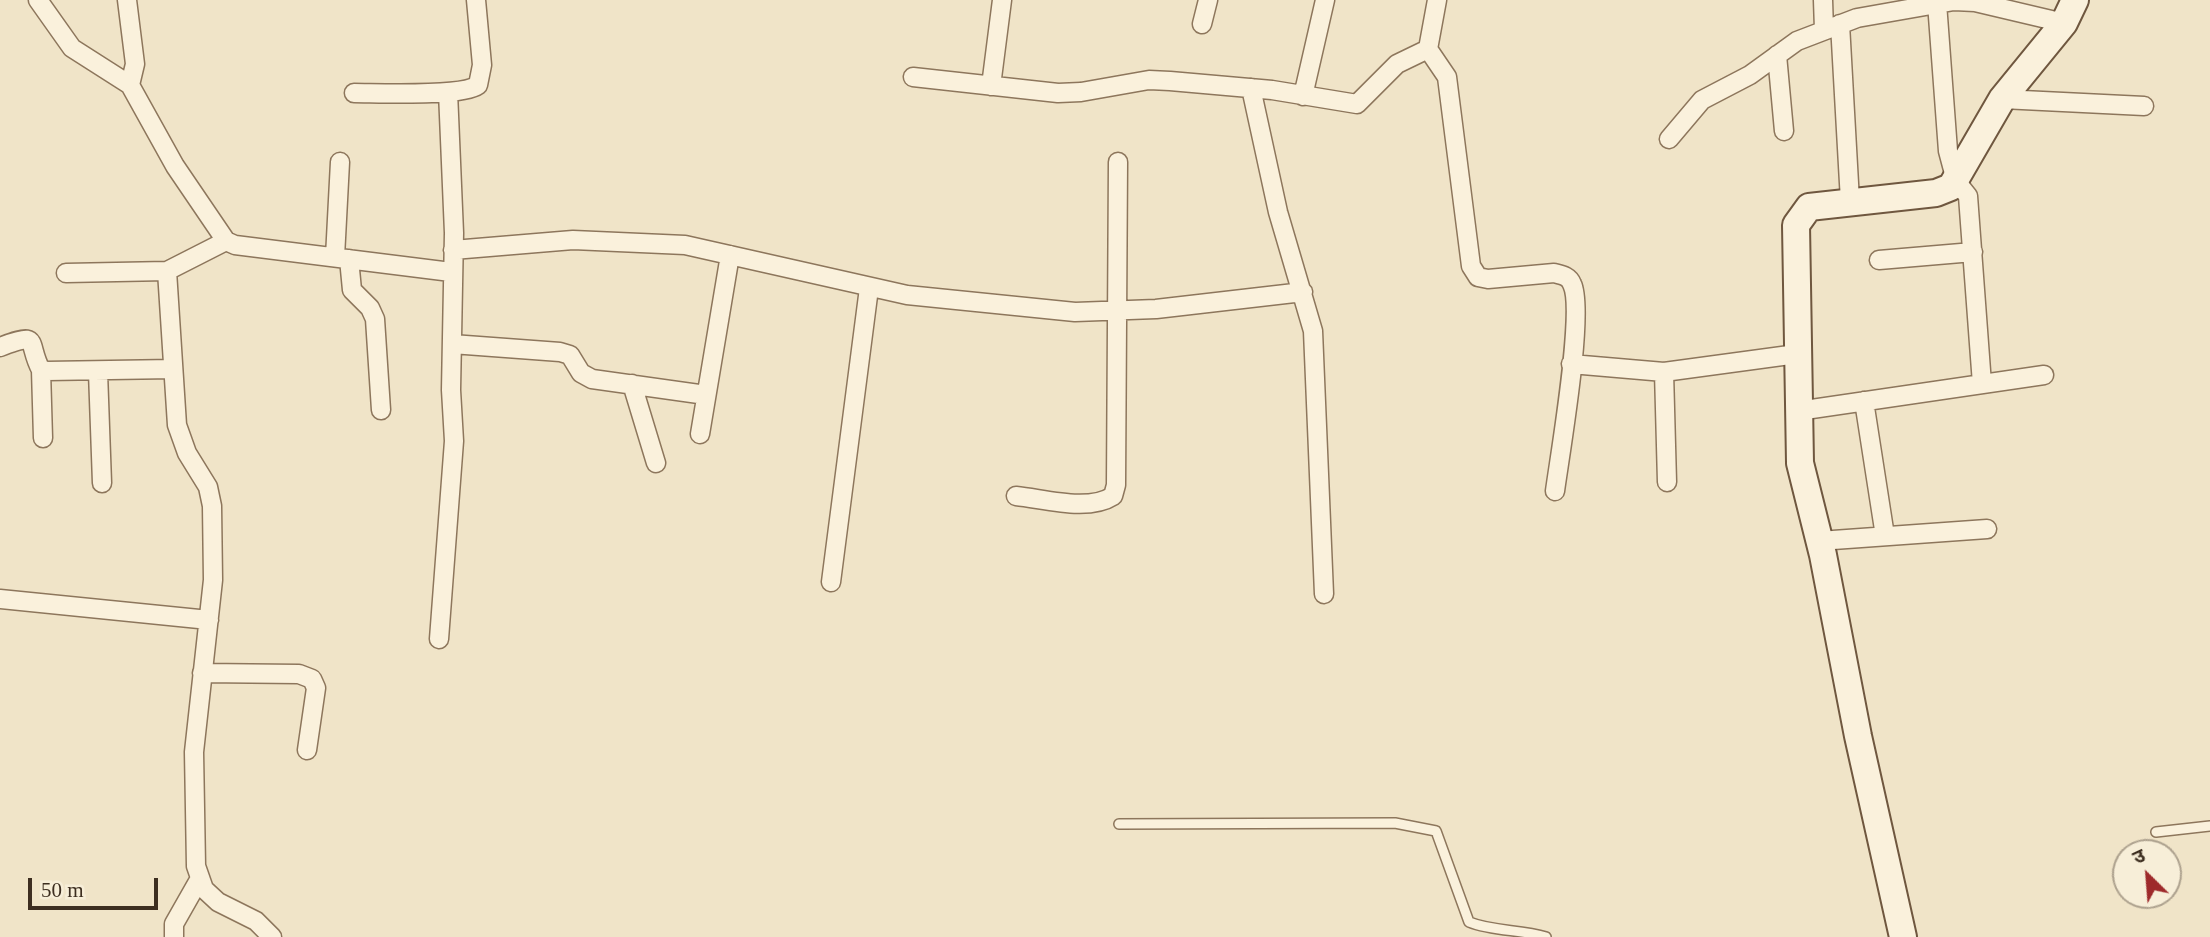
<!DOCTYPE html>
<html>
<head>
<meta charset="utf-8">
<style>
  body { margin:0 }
  #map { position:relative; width:2210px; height:937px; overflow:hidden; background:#f0e4c8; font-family:"Times New Roman","Noto Sans Devanagari",serif }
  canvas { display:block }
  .north { position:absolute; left:2112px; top:839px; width:70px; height:70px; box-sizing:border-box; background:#f7eed8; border:2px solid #ada18e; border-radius:50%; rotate:335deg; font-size:19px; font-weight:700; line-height:28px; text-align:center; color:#3d2e20 }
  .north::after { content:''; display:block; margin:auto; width:24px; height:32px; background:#9e2a2b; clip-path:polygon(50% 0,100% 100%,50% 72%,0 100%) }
  .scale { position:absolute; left:28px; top:878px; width:130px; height:32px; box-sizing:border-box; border:4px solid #3d2e20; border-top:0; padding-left:9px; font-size:21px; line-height:24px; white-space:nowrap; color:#3d2e20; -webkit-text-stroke:5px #f7eed8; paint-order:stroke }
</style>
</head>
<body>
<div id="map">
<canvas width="2210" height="937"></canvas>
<div class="north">उ</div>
<div class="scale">50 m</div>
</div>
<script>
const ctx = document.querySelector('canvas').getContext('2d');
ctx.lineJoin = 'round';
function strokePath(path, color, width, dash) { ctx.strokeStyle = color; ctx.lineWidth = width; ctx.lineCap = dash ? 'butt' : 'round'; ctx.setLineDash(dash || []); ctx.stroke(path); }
const lane = new Path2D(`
  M1119 824 1395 823 1436 831 1469 922C1494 932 1521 929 1546 937
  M2156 832 2210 826`);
const street = new Path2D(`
  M38 0 72 48 130 85 175 166 226 241 235 245 451 272
  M127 0 135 64 130 85
  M1437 0 1428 49 1447 77 1471 266 1478 277 1488 279 1554 273C1562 275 1569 276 1572 284 1585 310 1560 454 1555 491
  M1823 0 1824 30
  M1937 3 1948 151 1956 181 1968 196 1982 384
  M1202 24 1208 0
  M1840 24 1850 201
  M1777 55 1784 131
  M913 77 1058 93 1081 92 1149 80 1170 81 1272 90 1357 104 1397 64 1428 49
  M991 86 1002 0
  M1251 88 1278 212 1313 331 1324 594
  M354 93C378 93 462 97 478 85L482 65 476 0
  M1303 96 1325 0
  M2002 99 2144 106
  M1669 139 1702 100 1750 75 1797 41 1857 18 1954 1 1975 2 2064 23
  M453 250 573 240 685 245 907 295 1075 312 1156 309 1303 292
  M335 257 340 162
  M349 259 352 290 370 308 375 319 381 410
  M1879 260 1973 252
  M167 271 177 425 187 453 208 487 212 506 213 580 194 752 196 866 204 889 218 902 256 921 272 937
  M66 273 167 271 226 241
  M452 344 560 352 570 355 581 373 592 379 706 395
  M0 347C42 331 26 342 41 370L47 371 173 369
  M1571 364 1664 372 1797 354
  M41 370 43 438
  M98 372 102 483
  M1664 372 1667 482
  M632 384 656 463
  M1864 401 1885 536
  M1798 411 2044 375
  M700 434 730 255
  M1016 496C1045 499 1088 512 1113 496L1116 485 1118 162
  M1819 541 1987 529
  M831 582 869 288
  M0 599 209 620
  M439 639 454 441 451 390 454 233 448 92
  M202 673 299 674 312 679 316 688 307 750
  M174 937V924L199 880`);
const secondary = new Path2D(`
  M1903 937 1858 736 1823 555 1800 463 1796 225 1809 207 1936 193 1951 187 2002 99 2064 23 2075 0`);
strokePath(lane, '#8d765c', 12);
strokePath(street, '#8d765c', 21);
strokePath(secondary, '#6f573f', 30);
strokePath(lane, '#faf1dc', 9);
strokePath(street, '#faf1dc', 18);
strokePath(secondary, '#faf1dc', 26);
</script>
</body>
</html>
